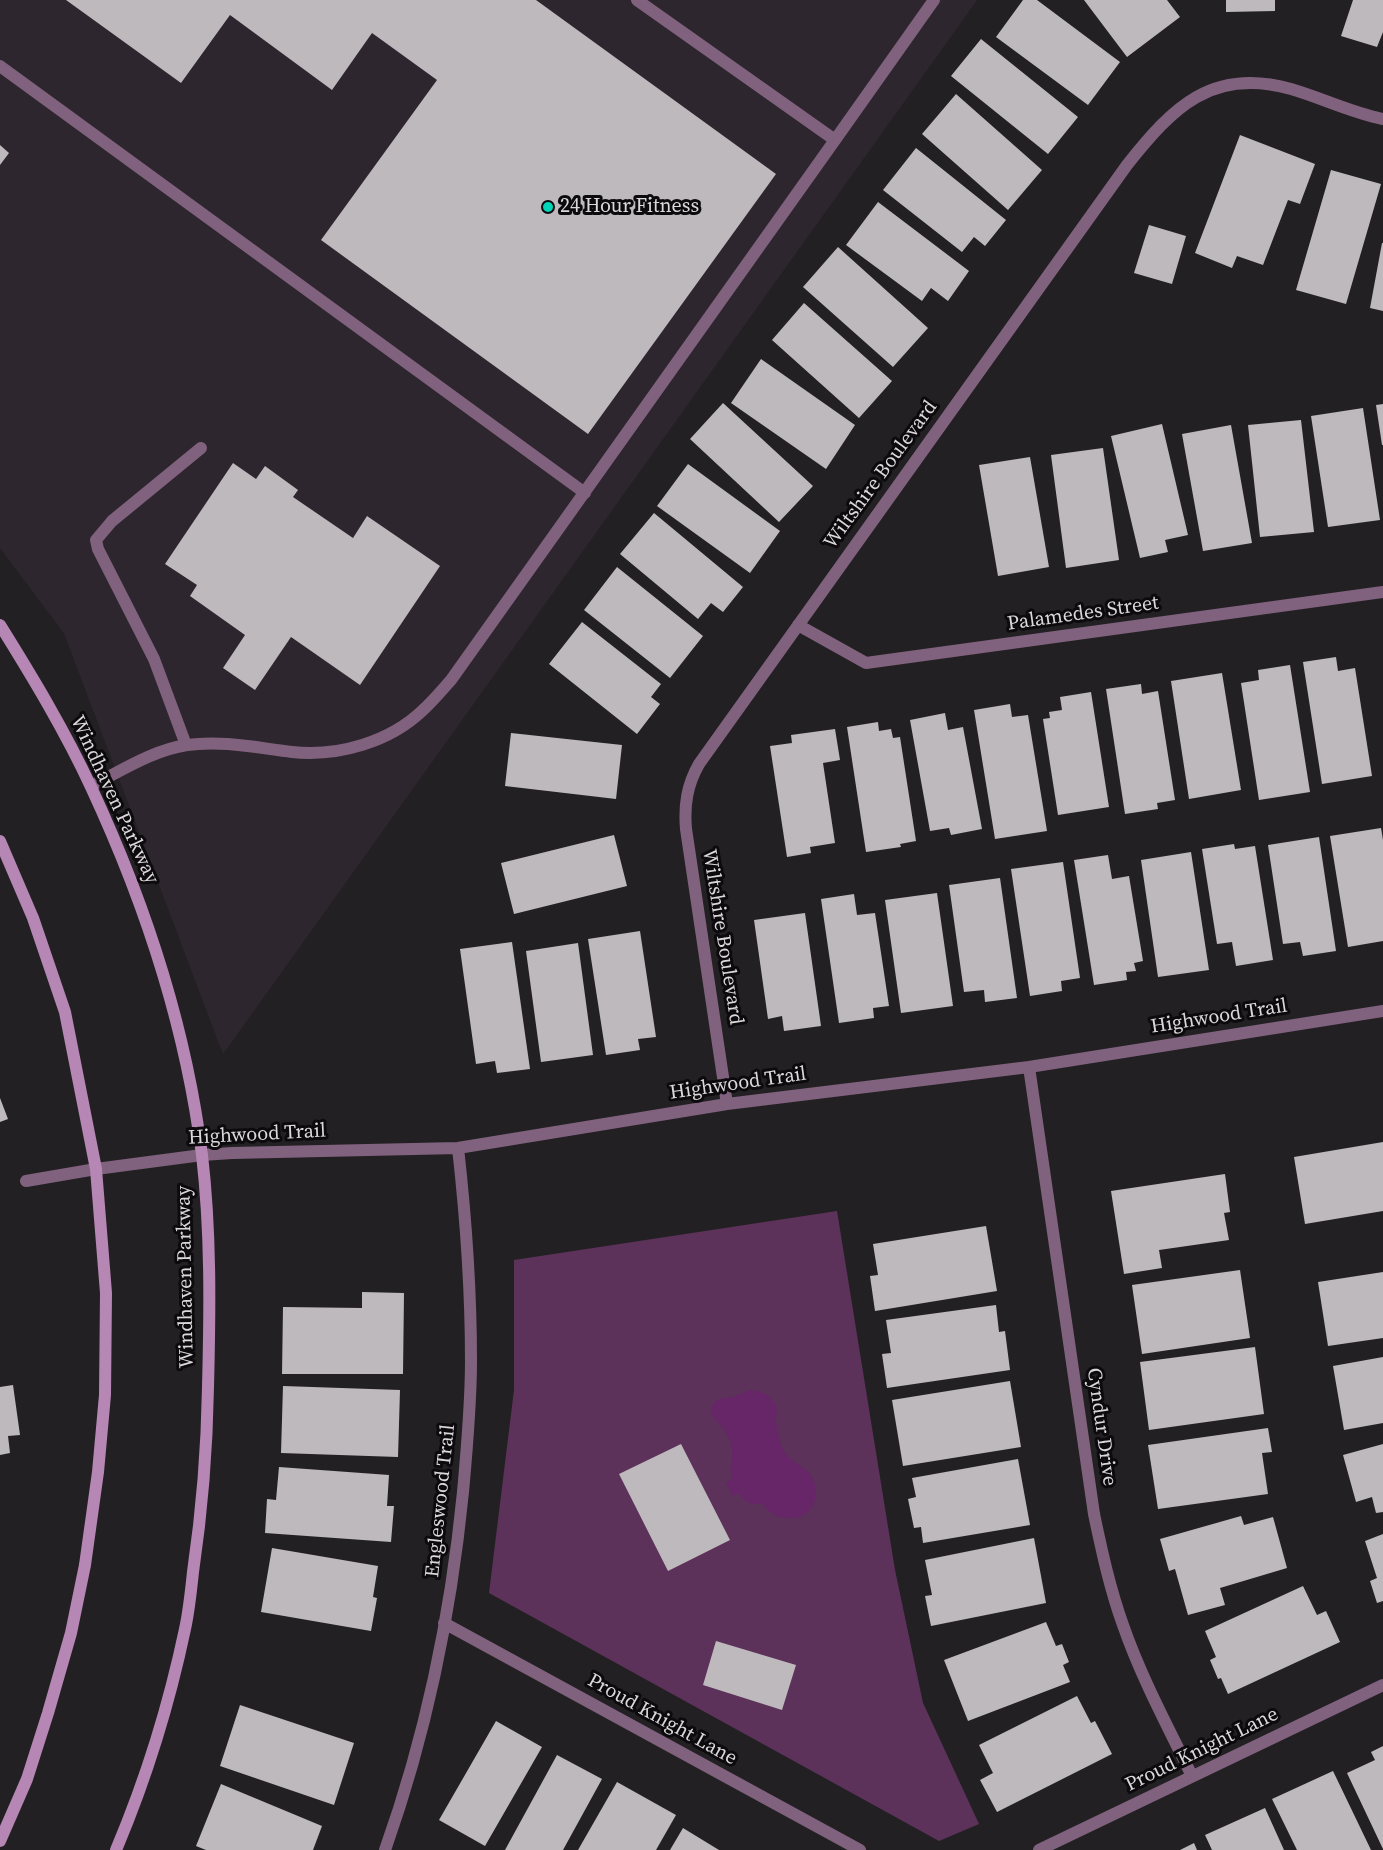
<!DOCTYPE html>
<html>
<head>
<meta charset="utf-8">
<style>
  body { margin:0 }
  canvas { display:block; background:#232023 }
</style>
</head>
<body>
<canvas width="1383" height="1850"></canvas>
<script>
const ctx = document.querySelector('canvas').getContext('2d');
ctx.lineJoin = 'round';
function fill(path, color) { ctx.fillStyle = color; ctx.fill(path, 'evenodd'); }
function strokePath(path, color, width, dash) { ctx.strokeStyle = color; ctx.lineWidth = width; ctx.lineCap = dash ? 'butt' : 'round'; ctx.setLineDash(dash || []); ctx.stroke(path); }
function write(font, color, halo, rows, align = 'center') {
  ctx.font = font + ' "Source Serif 4",serif'; ctx.lineWidth = 6; ctx.setLineDash([]); ctx.textBaseline = 'middle'; ctx.strokeStyle = halo; ctx.fillStyle = color; for (const [text, x, y, turn = 0] of rows) {
    ctx.save(); ctx.translate(x, y); ctx.rotate((+turn || 0) * Math.PI / 180); ctx.textAlign = isNaN(turn) ? turn : align; if (halo) ctx.strokeText(text, 0, 0); ctx.fillText(text, 0, 0); ctx.restore();
  }
}
fill(new Path2D(`
  M0 0H977L223 1054 64 633 0 548Z`), '#2e262e');
fill(new Path2D(`
  M837 1211 895 1570 923 1703 979 1824 939 1841 489 1593 514 1390V1260Z`), '#5c325b');
fill(new Path2D(`
  M750 1390C759 1391 769 1394 774 1402 778 1407 776 1414 776 1420 777 1429 779 1443 784 1451 794 1468 816 1466 816 1493 815 1524 775 1525 762 1503 751 1506 745 1502 739 1493L733 1496 726 1483 732 1479C729 1468 733 1461 732 1450 731 1433 719 1426 711 1412 714 1396 719 1400 732 1397 738 1395 744 1392 750 1390Z`), '#672667');
fill(new Path2D(`
  M66 0H536L776 174 588 434 321 240 437 80 372 33 332 90 230 15 181 83Z
  M1023 0H1037L1120 62 1088 105 996 37Z
  M1084 0H1167L1180 17 1127 57Z
  M1226 0H1275V11L1226 12Z
  M1353 0H1383V32L1377 47 1341 36Z
  M981 39 1078 117 1048 154 951 76Z
  M956 94 1042 170 1008 210 922 134Z
  M1240 135 1315 164 1300 204 1288 200 1263 265 1237 256 1232 268 1195 253Z
  M0 145 9 153 0 165Z
  M916 148 1006 220 985 246 974 237 962 252 883 190Z
  M1331 170 1381 184 1346 304 1296 290Z
  M878 202 969 271 948 301 931 288 922 301 846 245Z
  M1149 225 1186 236 1172 284 1134 273Z
  M1382 243H1383V311L1370 308Z
  M838 247 928 328 893 367 803 287Z
  M804 303 892 381 859 418 772 340Z
  M761 359 855 425 826 469 731 403Z
  M723 403 813 486 779 522 690 439Z
  M1383 404V445H1382L1376 405Z
  M1363 408 1380 520 1328 527 1311 416Z
  M1301 420 1314 532 1260 537 1248 425Z
  M1162 424 1188 535 1165 540 1168 552 1140 558 1111 436Z
  M1231 425 1252 543 1203 551 1182 434Z
  M1103 448 1119 560 1066 568 1051 455Z
  M1030 457 1049 567 998 576 979 465Z
  M233 463 256 479 265 466 298 490 293 497 353 538 367 516 440 566 360 685 291 637 255 690 223 668 245 635 190 596 197 585 165 564Z
  M688 464 780 531 750 573 657 506Z
  M654 513 743 587 723 612 711 603 698 619 620 554Z
  M617 567 703 636 670 678 584 610Z
  M582 622 661 684 651 697 660 704 637 734 549 664Z
  M1336 657 1338 671 1355 668 1372 776 1322 784 1303 662Z
  M1290 665 1310 792 1259 800 1241 683 1259 680 1258 670Z
  M1222 673 1241 790 1189 799 1171 681Z
  M1141 684 1142 694 1158 691 1175 800 1157 803 1158 809 1125 814 1106 689Z
  M1091 692 1109 807 1058 815 1043 719 1050 718 1049 712 1062 710 1060 697Z
  M1010 704 1012 717 1028 715 1047 831 995 839 974 710Z
  M945 713 948 730 963 727 982 829 951 835 949 828 930 831 910 720Z
  M878 722 879 731 891 729 893 738 900 737 916 841 900 844 901 847 866 852 847 727Z
  M835 729 840 760 823 763 835 843 810 847 811 853 787 857 770 746 792 743 791 735Z
  M511 733 622 745 616 799 505 786Z
  M1381 828 1383 840V941L1348 947 1330 836Z
  M614 835 627 886 514 914 501 863Z
  M1319 837 1336 951 1303 956 1300 942 1283 944 1268 845Z
  M1234 844 1235 849 1255 846 1273 960 1236 966 1232 942 1217 944 1202 849Z
  M1191 852 1209 970 1158 977 1141 860Z
  M1108 855 1112 879 1129 876 1143 961 1134 963 1136 971 1126 972 1127 980 1094 985 1074 860Z
  M1063 862 1080 978 1061 981 1062 991 1030 996 1011 869Z
  M1000 878 1017 998 985 1002 984 990 964 992 949 885Z
  M937 893 953 1006 901 1013 885 900Z
  M854 894 857 915 875 913 889 1006 873 1008 874 1018 839 1023 821 899Z
  M805 913 821 1026 784 1031 782 1016 768 1019 754 920Z
  M640 931 656 1037 638 1039 640 1050 606 1055 588 939Z
  M512 942 530 1069 497 1073 495 1061 476 1064 460 949Z
  M578 943 593 1055 541 1062 526 951Z
  M0 1098 8 1119 0 1122Z
  M1383 1142V1211L1305 1224 1294 1157Z
  M1225 1174 1230 1212 1224 1213 1229 1240 1159 1250 1162 1268 1124 1274 1111 1191Z
  M986 1226 997 1291 875 1311 870 1276 878 1275 873 1244Z
  M1240 1270 1250 1338 1142 1354 1132 1285Z
  M1383 1272V1338L1328 1346 1318 1282Z
  M362 1292 404 1293 403 1374H282L283 1307 362 1308Z
  M996 1305 999 1332 1005 1331 1010 1370 887 1388 882 1354 891 1353 886 1320Z
  M1255 1347 1264 1414 1149 1430 1140 1362Z
  M1383 1357V1423L1344 1430 1333 1366Z
  M1010 1381 1021 1447 903 1466 892 1400Z
  M13 1385 20 1435 8 1436 10 1453 0 1455V1387Z
  M283 1386 400 1390 398 1457 281 1453Z
  M1268 1428 1272 1452 1262 1453 1268 1494 1158 1509 1148 1445Z
  M681 1444 730 1540 668 1571 619 1474Z
  M1383 1444V1512L1376 1513 1372 1497 1356 1502 1343 1455Z
  M1018 1459 1030 1525 923 1543 921 1527 914 1528 908 1499 916 1497 912 1478Z
  M279 1467 389 1475 387 1506H394L391 1542 265 1533 267 1499 276 1500Z
  M1241 1516 1244 1525 1273 1517 1287 1568 1220 1588 1225 1605 1188 1615 1175 1569 1169 1571 1160 1539Z
  M1383 1534V1601L1377 1603 1370 1581 1377 1578 1365 1541Z
  M1034 1538 1046 1603 931 1626 925 1596 932 1595 925 1560Z
  M272 1548 378 1566 373 1597 377 1598 371 1631 261 1612Z
  M1303 1586 1317 1615 1326 1611 1340 1642 1228 1694 1221 1678 1218 1679 1210 1660 1216 1657 1205 1631Z
  M1046 1622 1056 1646 1062 1644 1069 1662 1063 1665 1070 1682 968 1721 944 1660Z
  M716 1641 796 1665 782 1710 703 1685Z
  M1077 1696 1091 1723 1095 1721 1112 1754 997 1812 980 1780 993 1773 979 1745Z
  M240 1705 354 1743 334 1805 220 1766Z
  M496 1721 542 1747 485 1846 439 1820Z
  M1383 1746V1849L1347 1773 1375 1760 1371 1752Z
  M557 1755 602 1779 563 1850H505Z
  M1333 1771 1371 1850H1297L1272 1799Z
  M617 1782 676 1815 656 1850H578Z
  M221 1784 322 1826 313 1850H206L196 1846Z
  M1265 1808 1284 1850H1212L1205 1835Z
  M683 1828 719 1850H670Z
  M1194 1843 1197 1850H1180Z`), '#beb9bd');
strokePath(new Path2D(`
  M637 0 835 140 934 0
  M0 66 585 493
  M186 745 154 659 98 549 96 540 112 521 201 448
  M91 786C121 771 153 750 187 745 222 740 258 748 292 752 338 757 390 742 423 710 433 701 442 690 451 680L835 140
  M26 1181 96 1169`), '#80627e', 12);
strokePath(new Path2D(`
  M798 625 866 663 1383 592
  M1029 1067 1094 1514C1102 1552 1110 1589 1123 1625 1141 1677 1168 1727 1192 1776
  M727 1104 686 829C684 805 687 785 699 764L1127 165C1173 107 1212 67 1291 89 1322 98 1352 113 1383 119
  M96 1169 202 1155 232 1153 458 1148 727 1104 1029 1067 1383 1011
  M444 1623 860 1850
  M385 1850C426 1735 451 1613 463 1492 467 1448 471 1405 471 1361 471 1290 466 1219 458 1148
  M1039 1850 1383 1685`), '#80627e', 12);
strokePath(new Path2D(`
  M0 625C33 678 65 731 91 787 145 903 186 1028 202 1155 211 1232 210 1309 208 1387 207 1449 202 1511 193 1572 191 1591 189 1611 185 1629 169 1705 146 1779 116 1850
  M0 841 33 918 65 1012 96 1169 106 1293 105 1395 98 1472 85 1565 71 1633 48 1713 27 1779 0 1841`), '#b686b4', 12);
for (const [x, y, r, color] of [
  [548,207,6,"#00d5b7"]
]) { const dot = new Path2D(); dot.arc(x, y, r, 0, 2 * Math.PI); ctx.fillStyle = color; ctx.fill(dot); strokePath(dot, '#0c0a0c', 2); }
write('20px', '#dad8da', '#0c0a0c', [
  ["24 Hour Fitness",560,207]
], 'left');
write('20px', '#dad8da', '#0c0a0c', [
  ["Wiltshire Boulevard",881,475,-54],
  ["Palamedes Street",1083,614,-8],
  ["Windhaven Parkway",114,800,65],
  ["Wiltshire Boulevard",722,937,81],
  ["Highwood Trail",1219,1017,-9],
  ["Highwood Trail",738,1084,-8],
  ["Highwood Trail",257,1135,-3],
  ["Windhaven Parkway",186,1277,-91],
  ["Cyndur Drive",1101,1427,82],
  ["Engleswood Trail",441,1501,-84],
  ["Proud Knight Lane",662,1720,29],
  ["Proud Knight Lane",1202,1750,-26]
]);
</script>
</body>
</html>
